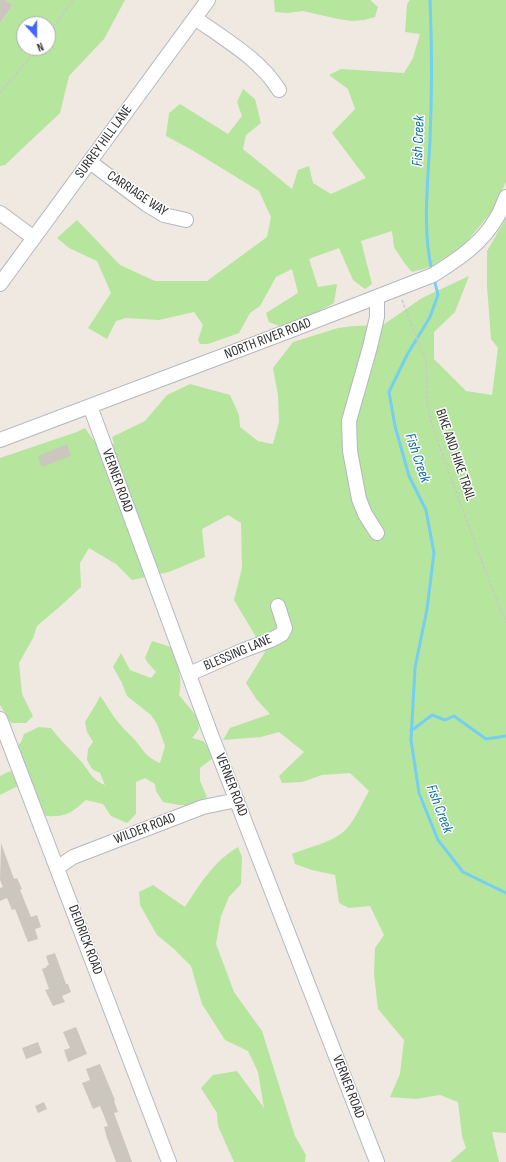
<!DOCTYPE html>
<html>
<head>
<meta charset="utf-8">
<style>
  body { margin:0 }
  #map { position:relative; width:506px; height:1162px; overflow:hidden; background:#efe9e1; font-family:"Sofia Sans Condensed",sans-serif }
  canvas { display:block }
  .north { position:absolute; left:16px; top:16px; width:40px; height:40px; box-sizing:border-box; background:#fff; border:1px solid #ababab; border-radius:50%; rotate:159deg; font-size:11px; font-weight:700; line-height:16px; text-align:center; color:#2e2e2e }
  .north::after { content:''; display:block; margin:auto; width:14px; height:18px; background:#4264fb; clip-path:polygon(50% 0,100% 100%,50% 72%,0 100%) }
</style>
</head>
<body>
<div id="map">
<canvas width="506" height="1162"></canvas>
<div class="north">N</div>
</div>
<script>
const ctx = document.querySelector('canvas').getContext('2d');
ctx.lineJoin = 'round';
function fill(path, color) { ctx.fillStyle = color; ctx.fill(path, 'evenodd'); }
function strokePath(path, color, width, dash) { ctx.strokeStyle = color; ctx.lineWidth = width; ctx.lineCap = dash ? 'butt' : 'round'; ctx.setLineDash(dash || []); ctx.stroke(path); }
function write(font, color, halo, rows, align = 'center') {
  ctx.font = font + ' "Sofia Sans Condensed",sans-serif'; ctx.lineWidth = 3; ctx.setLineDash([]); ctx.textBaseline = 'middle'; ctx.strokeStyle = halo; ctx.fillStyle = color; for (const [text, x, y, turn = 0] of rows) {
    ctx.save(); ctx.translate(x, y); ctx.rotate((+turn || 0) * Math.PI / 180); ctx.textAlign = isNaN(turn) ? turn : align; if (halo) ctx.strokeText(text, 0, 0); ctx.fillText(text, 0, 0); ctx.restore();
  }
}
fill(new Path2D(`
  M6 0H125L104 39 69 76 60 113 5 165 0 166V23L13 5ZM24 24H48V48H24Z
  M274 0H370L378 7 375 17 364 20 352 21 338 19 303 11 287 13 275 12Z
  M410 0H506V182L493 210 464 245 431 267 412 272 405 264 394 247 392 231 361 241 372 284 365 289 353 280 339 248 309 259 318 287 337 284 334 303C316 313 299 321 279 326L269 322 266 313 298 293 292 269 276 277 260 306 250 313 239 333 208 344H200L198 340 203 325 194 312 159 320 126 318 116 321 107 339 88 328 111 293 97 261 69 248 57 238 77 220 120 265 155 281H207L267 237 271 217 259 191 192 150 166 136 169 113 180 104 228 134 242 116 237 102 243 89 255 99 261 123 246 135 243 149 292 189 298 170 309 166 313 183 331 194 366 178 332 133 355 109 348 89 329 75 341 69 404 73 413 58 420 34 405 32 407 4Z
  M506 218V1133L492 1132 499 1162H450L466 1148 462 1136 458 1102 440 1095 416 1099 390 1097 400 1074 404 1040 378 1009 374 974 375 948 384 935 370 906 349 908 339 903 335 875 312 870 295 864 292 854C307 848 329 843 342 833 354 824 361 804 369 791L350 773 322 775 302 782 282 783 279 776 304 752 279 732 261 737 223 740 230 728 270 714 257 700 246 683 265 652 234 600 242 568 241 523 228 515 202 529 205 557 169 572 132 580 116 564 89 548 80 563 81 587 65 602 37 626 33 638 19 663 22 694 33 716 26 723H11L0 705V458L77 432 85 428 102 452 114 443 112 437 145 421 167 395 190 384 230 395 239 415 240 427 258 441 273 444 279 422 278 395 273 368 293 342 338 328 354 326 383 325 422 298 469 276 455 312 434 332V359L466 391 492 395 498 348 491 339 487 286V251Z
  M152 641 171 647C178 664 183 676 179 695L198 718 199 729 192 738 203 741 214 753 213 758 200 768V781L207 797 196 805H179L163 802 156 791 155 784 145 778 136 782V814L127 823 111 816 103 804 86 800C71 813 67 817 46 816L39 805 14 750 21 742 24 734 39 727 51 728C59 739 69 748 78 758 88 768 91 780 105 785L100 773 92 769 87 760 88 749 93 742 87 732 85 722 96 704 100 696C105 702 109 710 114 717 120 725 128 733 135 740 144 751 146 757 160 763L165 746 157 724 151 715 127 696 122 683 113 667 121 653 130 670 151 678 156 672 148 663 145 658Z
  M10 771 17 778 18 786 0 795V776Z
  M238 847 242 857 241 884 229 897 221 916 216 944 234 992 262 1031 295 1136 306 1155 305 1162H234L218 1126 217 1113 201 1088 213 1075 237 1071 264 1108 258 1072 248 1051 225 1040 202 1004 191 966 174 949 157 935 140 905 139 892 153 885 185 907C200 884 214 861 238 847Z`), '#b6e59e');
strokePath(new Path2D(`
  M430 0C432 46 432 94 430 140 428 183 422 229 432 271
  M434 278 438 295 430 317 407 355 389 392 395 426 409 476 426 510 434 553 427 609 415 668 411 740 419 793 438 840 463 872 506 893
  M411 731 432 715 445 720 454 716 486 739 506 736`), '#75cff0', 3);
fill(new Path2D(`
  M0 0H6L13 5 0 23Z
  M67 444 71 456 42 467 38 456Z
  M1 843 14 879 17 878 22 889 20 890 31 917 37 915 41 927 35 929 38 939 28 942 15 909 12 910 7 898 0 901V888L3 887 0 880Z
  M55 953 66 984H68L71 992 62 996 65 1002 53 1006 45 990 49 989 42 969 47 967 46 966 49 965 46 956Z
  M76 1027 87 1054 68 1062 64 1050 70 1048 63 1032Z
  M38 1042 42 1053 26 1059 22 1048Z
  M100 1064 115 1100 114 1101 118 1112 114 1113 132 1162H116L107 1138 104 1127 108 1126 100 1106 93 1109 82 1083 90 1080 86 1069Z
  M44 1102 47 1109 38 1113 35 1106Z`), '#cbc7bf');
const minor = new Path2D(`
  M195 18C224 39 260 59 279 90
  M90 162 146 204 164 215 186 220
  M0 213 34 238
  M0 284 208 0
  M377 298V317L370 347 349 421 350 451 359 499 365 514 377 533
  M90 406 210 732 377 1162
  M0 440 289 331 433 275C457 260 483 243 497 217 501 211 503 204 506 197
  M189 674 244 650 271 640 282 634 285 628 278 606
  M0 719 169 1162
  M57 868 73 857 203 807 237 800`);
strokePath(minor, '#b4b7c1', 16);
strokePath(new Path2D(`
  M48 35 73 0
  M0 93 38 48
  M402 300 426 362 427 403 432 426 481 559 506 623`), '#c9c9c9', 1.5, [3, 2]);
strokePath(minor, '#fff', 14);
write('14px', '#2e2e2e', '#fff', [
  ["SURREY HILL LANE",104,142,-54],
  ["CARRIAGE WAY",137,194,34],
  ["NORTH RIVER ROAD",268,339,-21],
  ["BIKE AND HIKE TRAIL",455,455,71],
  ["VERNER ROAD",117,481,70],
  ["BLESSING LANE",238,653,-23],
  ["VERNER ROAD",231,785,69],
  ["WILDER ROAD",145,829,-21],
  ["DEIDRICK ROAD",85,940,69],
  ["VERNER ROAD",348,1087,69]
]);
write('italic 15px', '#0d6fa3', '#fff', [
  ["Fish Creek",419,141,-88],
  ["Fish Creek",417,458,71],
  ["Fish Creek",439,809,69]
]);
</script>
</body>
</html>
